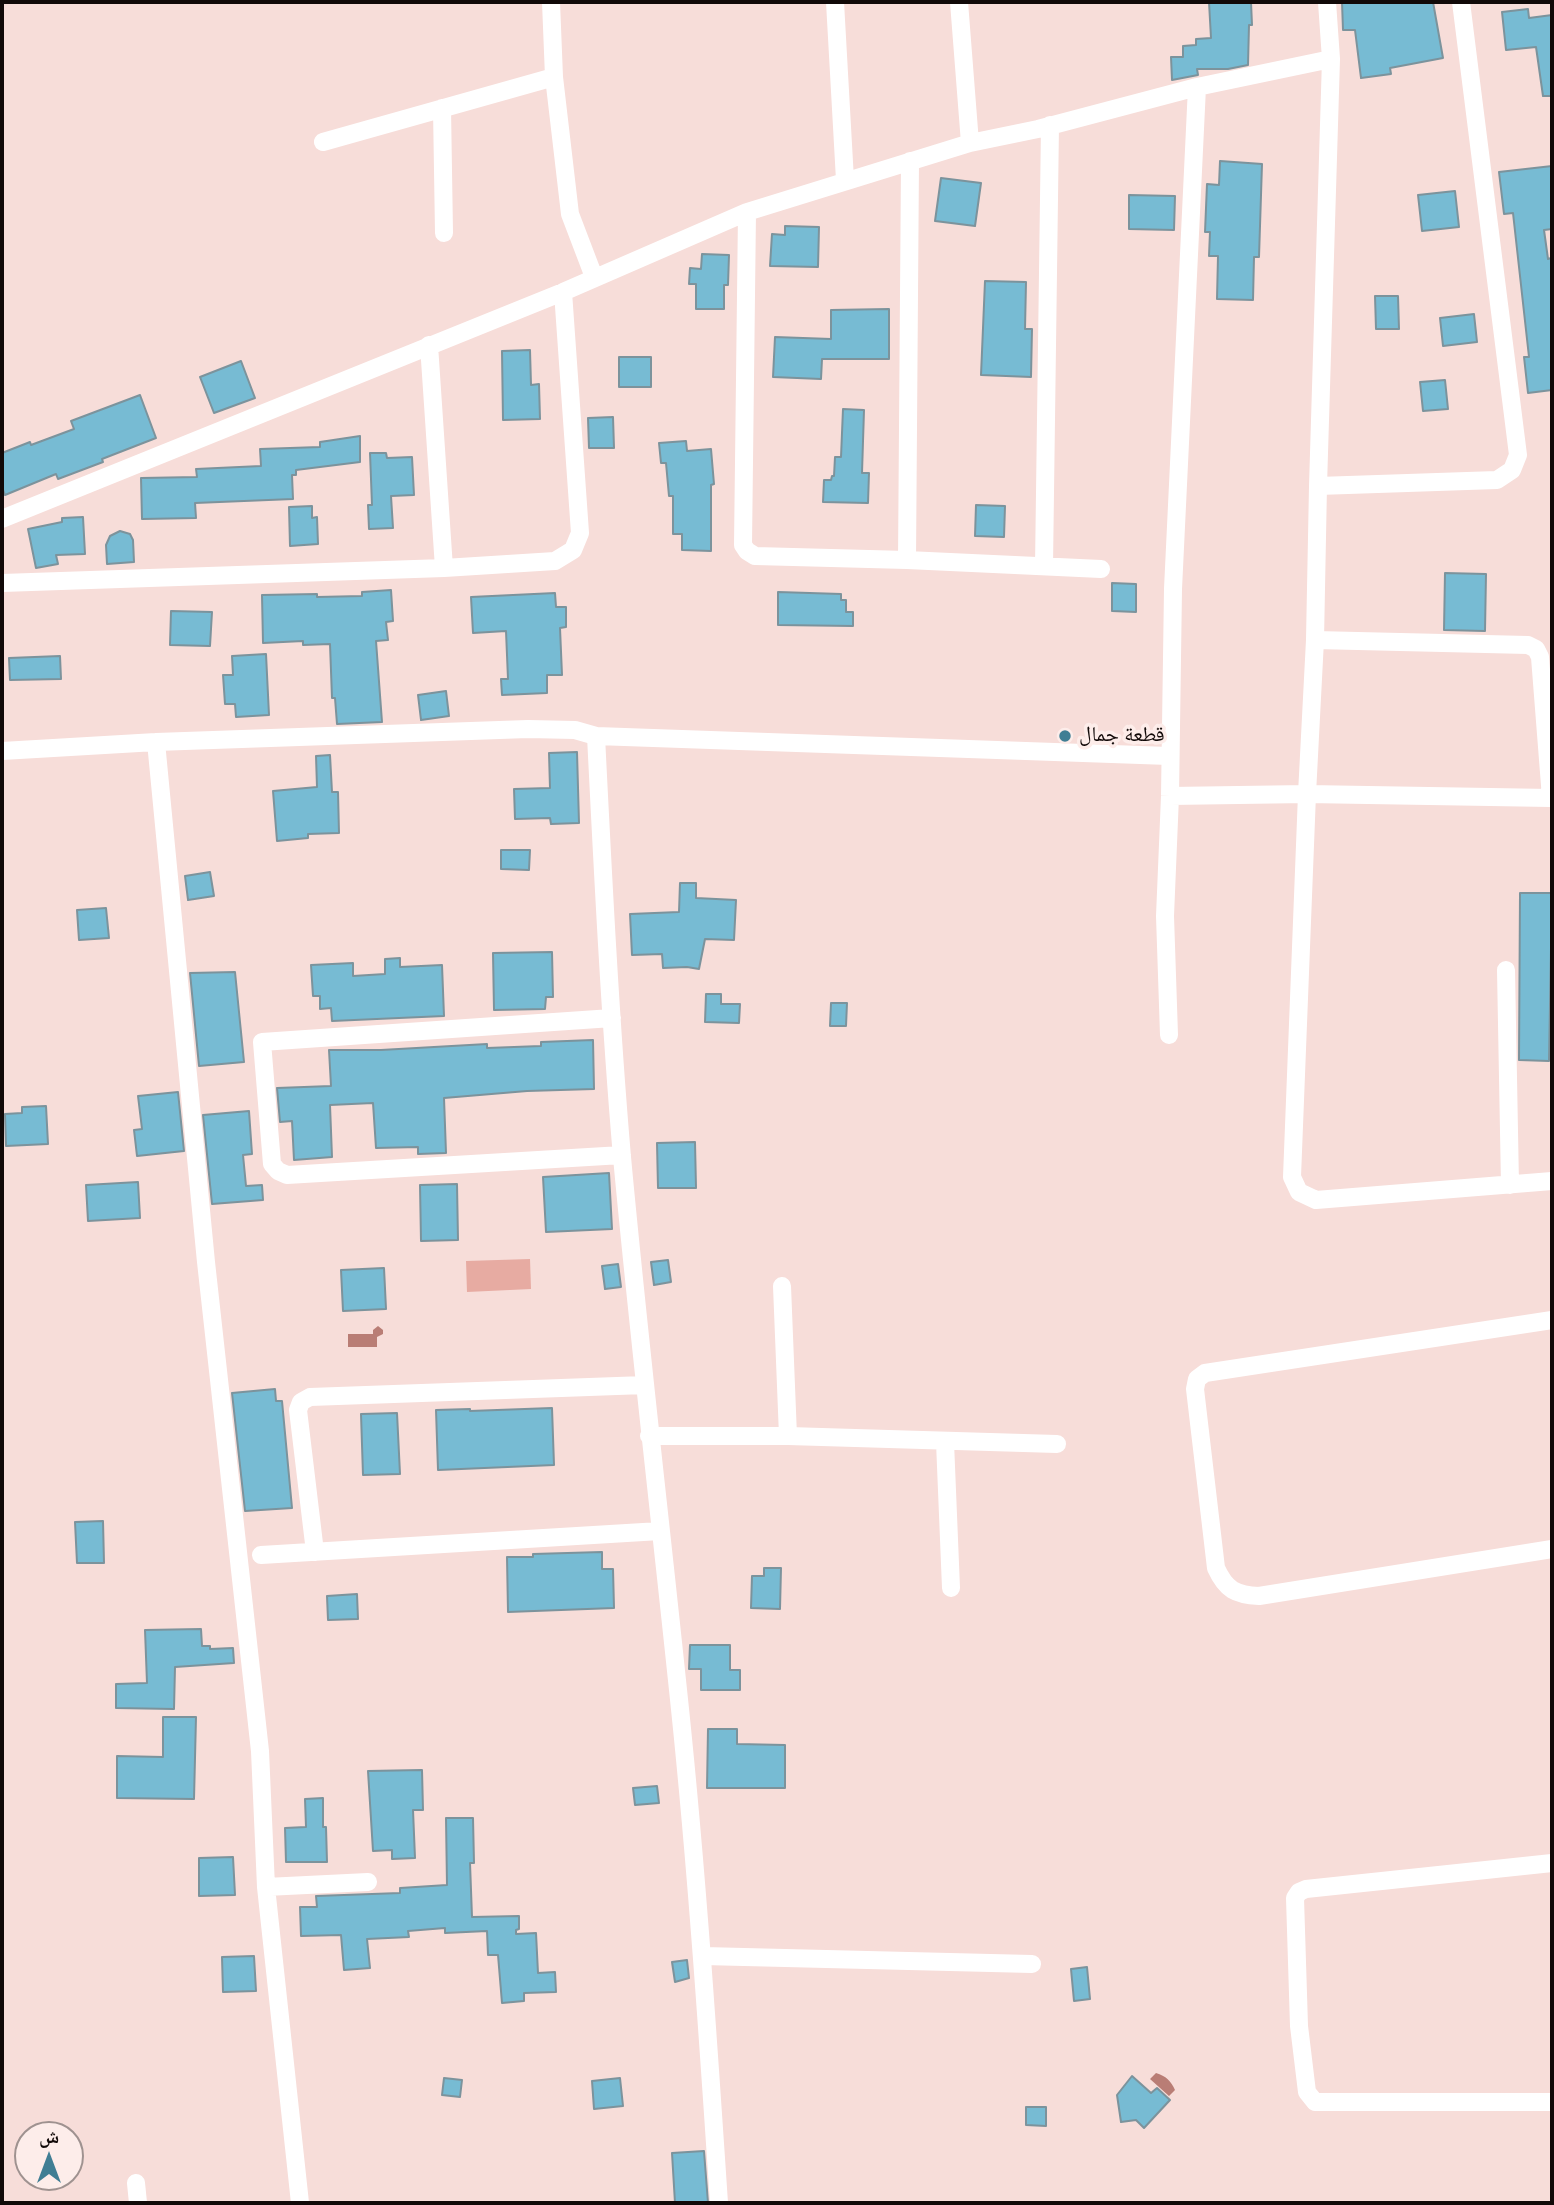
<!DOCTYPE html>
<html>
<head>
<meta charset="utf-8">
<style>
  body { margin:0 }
  #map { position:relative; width:1554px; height:2205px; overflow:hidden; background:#f7ddd9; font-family:"Nunito Sans","Noto Naskh Arabic",sans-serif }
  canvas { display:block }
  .frame { position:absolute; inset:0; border:4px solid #110908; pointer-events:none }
  .north { position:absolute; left:14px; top:2121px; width:70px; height:70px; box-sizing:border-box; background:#fdedea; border:2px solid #9f9290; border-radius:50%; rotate:0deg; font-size:19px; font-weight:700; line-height:28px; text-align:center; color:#110908 }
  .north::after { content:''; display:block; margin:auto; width:24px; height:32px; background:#407e94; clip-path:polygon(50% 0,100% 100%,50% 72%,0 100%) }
</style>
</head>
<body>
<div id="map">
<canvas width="1554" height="2205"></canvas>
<div class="frame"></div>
<div class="north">ش</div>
</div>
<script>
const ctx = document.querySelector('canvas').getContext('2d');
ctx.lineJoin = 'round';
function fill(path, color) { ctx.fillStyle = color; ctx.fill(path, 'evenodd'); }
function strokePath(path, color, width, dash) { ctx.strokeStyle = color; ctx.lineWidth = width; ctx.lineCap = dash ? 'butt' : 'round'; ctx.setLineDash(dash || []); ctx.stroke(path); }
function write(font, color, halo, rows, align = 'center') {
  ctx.font = font + ' "Nunito Sans","Noto Naskh Arabic",sans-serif'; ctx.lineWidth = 7; ctx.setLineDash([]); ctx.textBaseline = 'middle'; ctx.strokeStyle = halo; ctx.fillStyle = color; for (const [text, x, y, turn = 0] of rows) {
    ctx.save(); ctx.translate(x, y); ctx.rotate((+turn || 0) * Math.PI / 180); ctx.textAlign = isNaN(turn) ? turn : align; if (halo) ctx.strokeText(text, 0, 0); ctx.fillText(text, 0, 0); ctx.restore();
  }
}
fill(new Path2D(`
  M530 1259 531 1289 467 1292 466 1261Z`), '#e7aba2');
fill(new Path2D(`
  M378 1326 383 1330V1334L377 1337V1347H348V1334H373V1330Z
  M1156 2073C1166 2076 1171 2081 1175 2090L1169 2096 1150 2079Z`), '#b97d75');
const building = new Path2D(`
  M1209 2H1251L1252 25H1249L1248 65 1228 69H1197L1198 75 1172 80 1171 57H1183V46L1196 45V39L1211 38Z
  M1342 2H1433L1443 58 1390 68 1391 74 1361 78 1355 30H1343Z
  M1528 9 1529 18 1552 15V96H1543L1536 47 1506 50 1502 12Z
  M1220 161 1262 164 1259 257H1254L1253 300 1217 299 1218 256H1209L1210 232H1205L1207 184 1219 185Z
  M1552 166V229L1544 230 1548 259 1551 258 1552 268V390L1528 393 1524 357H1529L1513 213 1504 214 1499 172Z
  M941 178 981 183 975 226 935 221Z
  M1455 191 1459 227 1422 231 1418 195Z
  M1129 195 1175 196 1174 230 1129 229Z
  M785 226 819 227 818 267 770 266 772 234 785 235Z
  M702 254 729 255 728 285H724V309H696V284H689L690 268 701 269Z
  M985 281 1026 282 1025 329H1032L1031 377 981 375Z
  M1375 296H1398L1399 329H1376Z
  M889 309V359H822L821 379 773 377 775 337 831 339V310Z
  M1474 314 1477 342 1443 346 1440 318Z
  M530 350 531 385 539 384 540 419 503 420 502 351Z
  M619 357H651V387H619Z
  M241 361 255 398 214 413 200 377Z
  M1445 380 1448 409 1423 411 1420 382Z
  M140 395 156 438 102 459 103 462 58 479 56 474 5 495 2 487V453L30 442 31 445 74 429 71 421Z
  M843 409 864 410 862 473H869L868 503 823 502 824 480H831L832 476H834L835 457H841Z
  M613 417 614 448H589L588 418Z
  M360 436V462L296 470V475H292L293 499 195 503 196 518 142 519 141 478 197 477 196 469 261 466 260 449 320 447V442Z
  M686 441 687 451 711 449 714 484 711 485V551L682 550V534H673V496H669L666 463H661L659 443Z
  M370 453H386L387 458 412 457 414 495 391 496 393 528 369 529 368 505H372Z
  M976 505 1005 506 1004 537 975 536Z
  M312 506V518L317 517 318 544 290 546 289 507Z
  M83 517 85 554 56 555 58 564 36 568 28 529 62 522V518Z
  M120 531 130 534 133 540 134 562 107 564 106 545 110 536Z
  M1445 573 1486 574 1485 631 1444 630Z
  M1112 583 1136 584V612L1112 611Z
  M391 590 393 621 386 622 388 640 376 641 382 722 337 724 335 698H332L330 644 303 645V641L263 643 262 595 317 594V597L362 596V592Z
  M778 592 841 594V600H846V612H853V626L778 625Z
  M555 593 556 607H566V627L560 628 562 675H547V693L502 695 501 679H508L506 631 473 633 471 597Z
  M171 611 212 612 210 646 170 645Z
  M266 654 269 715 236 717 235 704H225L223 675H233L232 656Z
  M60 656 61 679 10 680 9 658Z
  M446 691 449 716 421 720 418 695Z
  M577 752 579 823 551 824 550 818 515 819 514 789 550 788 549 753Z
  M330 755 332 792H338L339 833 308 834V838L277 841 273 791 317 787 316 756Z
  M501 850H530L529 870 501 869Z
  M210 872 214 896 188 900 185 876Z
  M680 883H696V898L736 900 734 940 705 939 699 969 687 967 663 968 662 954 632 955 630 914 679 912Z
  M1520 893H1552L1549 1061 1519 1060Z
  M106 908 109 938 79 940 77 910Z
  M552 952 553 997H546L545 1009 494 1010 493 953Z
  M400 958V967L442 965 444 1016 332 1021 331 1008 320 1009V996H313L311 965 353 963V976L385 974V959Z
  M235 972 244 1062 199 1066 190 973Z
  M706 994H721V1004H740L739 1023 705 1022Z
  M831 1003H847L846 1026H830Z
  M593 1040 594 1089 527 1091 444 1098 446 1153 418 1154V1147L376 1148 373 1103 330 1105 332 1157 294 1160 292 1121 280 1122 277 1088 331 1086 329 1050H381L487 1044V1048L541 1046V1042Z
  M178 1092 184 1151 137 1156 134 1130 142 1129 138 1096Z
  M46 1106 48 1144 6 1146 5 1114 22 1113V1107Z
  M249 1111 252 1154 243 1155 246 1186 262 1185 263 1200 212 1204 203 1115Z
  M695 1142 696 1188H658L657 1143Z
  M609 1173 612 1229 546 1232 543 1177Z
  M138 1182 140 1218 88 1221 86 1185Z
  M457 1184 458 1240 421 1241 420 1185Z
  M668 1260 671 1282 654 1285 651 1262Z
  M618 1264 621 1287 605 1289 602 1266Z
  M384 1268 386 1309 343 1311 341 1270Z
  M275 1389 276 1401H282L292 1508 245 1511 232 1393Z
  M552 1408 554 1465 438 1470 436 1410 470 1409V1411Z
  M397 1413 400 1474 363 1475 361 1414Z
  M103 1521 104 1563H77L75 1522Z
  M602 1552V1569H613L614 1608 508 1612 507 1557H533V1554Z
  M764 1568H781L780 1609 751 1608 752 1576H764Z
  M357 1594 358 1619 328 1620 327 1596Z
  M201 1629 202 1646H210V1649L233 1648 234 1663 175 1667 174 1709 116 1708V1684L147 1683 145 1630Z
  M690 1645H730V1670H740V1690H701V1669H689Z
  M163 1717H196L194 1799 117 1798V1756L163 1757Z
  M708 1729H737V1744L785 1745V1788H707Z
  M422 1770 423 1810H413L415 1858 392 1859V1850L373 1851 368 1771Z
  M657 1786 659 1803 635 1805 633 1788Z
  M323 1798V1827H326L327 1862H286L285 1828 306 1827 305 1799Z
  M446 1818H473L474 1863H470L472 1917 519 1916V1929L516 1930V1934L536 1933 538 1973 555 1972 556 1992 524 1993V2001L502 2003 498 1955H488L487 1931 445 1933V1928L408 1931 409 1937 367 1939 370 1968 344 1970 341 1935 301 1936 300 1907H317L316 1896 400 1893V1888L447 1885Z
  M233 1857 235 1895 199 1896V1858Z
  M254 1956 256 1991 223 1992 222 1957Z
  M687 1960 689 1978 675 1982 672 1962Z
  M1087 1967 1090 1999 1074 2001 1071 1969Z
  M1132 2076 1151 2093 1157 2088 1170 2100 1144 2128 1136 2120 1121 2122 1117 2095Z
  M444 2078 462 2080 460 2097 442 2095Z
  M620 2078 623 2106 594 2109 592 2081Z
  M1026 2107H1046V2126L1026 2125Z
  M704 2151 708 2203H675L672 2153Z`);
fill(building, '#77bbd3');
strokePath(building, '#7c939c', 2);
strokePath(new Path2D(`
  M551 2 554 77 570 214 594 277
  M835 2 845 180
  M959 2 970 143
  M1327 2 1331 59 1318 486 1315 640 1307 794 1292 1177 1299 1192 1316 1200 1552 1181
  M442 108 444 233
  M323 142 554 77
  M747 212 743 545 747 551 755 556 907 560 1101 569
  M429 345 444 568
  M1318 486 1497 480 1512 470 1518 455 1461 2
  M2 519 563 292 747 212 970 143 1038 129 1197 87 1331 59
  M907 560 910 161
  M1044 566 1050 125
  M2 583 444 568 555 561 573 550 580 533 563 292
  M596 736C603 876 610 1017 622 1157 639 1341 661 1525 680 1709 697 1873 708 2038 719 2203
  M156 742 206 1262 260 1751 266 1887 300 2203
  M2 751 156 742 528 729 575 730 596 736 1169 756
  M1170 796 1307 794 1551 798 1540 657 1536 649 1528 645 1315 640
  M1506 970 1510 1185
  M612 1018 262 1042 272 1164 278 1171 287 1175 622 1155
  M1169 1035 1165 916 1170 796 1173 589 1197 87
  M782 1286 788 1436
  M1552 1320 1205 1373 1197 1379 1195 1389 1216 1568C1226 1590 1236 1595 1259 1596L1552 1549
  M649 1436H788L1057 1444
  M945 1442 951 1588
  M315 1552 298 1410 301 1402 310 1397 645 1385
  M261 1555 660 1531
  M1552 1863 1306 1889 1299 1892 1295 1898 1299 2026 1307 2092 1315 2102H1552
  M266 1887 368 1882
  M703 1956 1032 1964
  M136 2183 138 2203`), '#fff', 18);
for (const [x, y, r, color] of [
  [1065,736,7,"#407e94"]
]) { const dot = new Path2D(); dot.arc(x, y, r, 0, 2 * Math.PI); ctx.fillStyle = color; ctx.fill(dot); strokePath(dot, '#fdedea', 2.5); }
write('21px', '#110908', '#fdedea', [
  ["قطعة جمال",1079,736]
], 'left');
</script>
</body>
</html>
